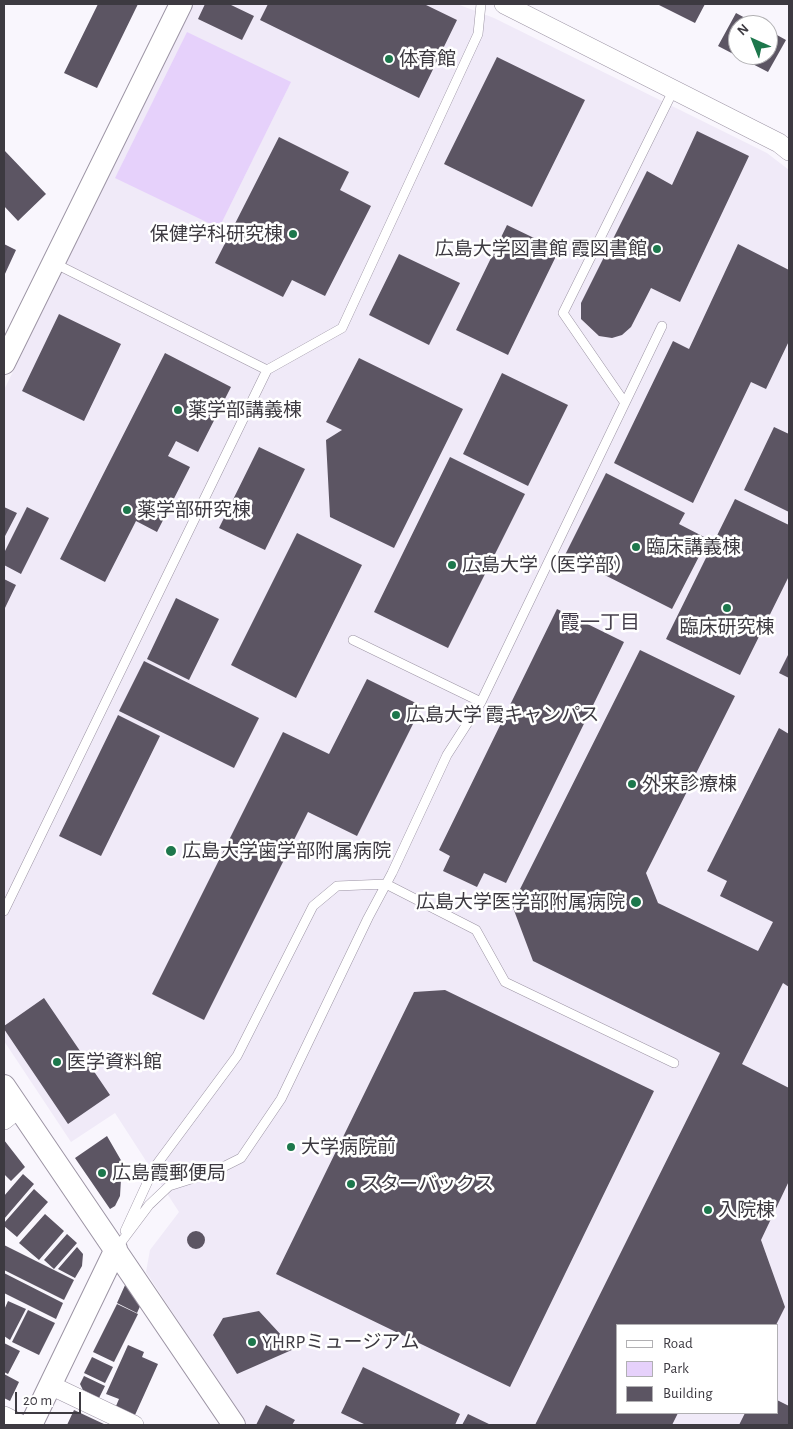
<!DOCTYPE html>
<html>
<head>
<meta charset="utf-8">
<style>
  body { margin:0 }
  #map { position:relative; width:793px; height:1429px; overflow:hidden; background:#f9f6fd; font-family:"Alegreya Sans",sans-serif }
  canvas { display:block }
  .frame { position:absolute; inset:0; border:5px solid #3d3a41; pointer-events:none }
  .legend { position:absolute; left:616px; top:1324px; width:162px; height:90px; box-sizing:border-box; background:#fff; border:1px solid #b1b0b3; margin:0; padding:6px 9px; list-style:none; font-size:15px; color:#3d3a41 }
  .legend li { display:flex; align-items:center; gap:10px; height:25px }
  .legend b { width:25px; border:1px solid #b1b0b3 }
  .north { position:absolute; left:728px; top:15px; width:50px; height:50px; box-sizing:border-box; background:#fff; border:1px solid #b1b0b3; border-radius:50%; rotate:316deg; font-size:14px; font-weight:700; line-height:20px; text-align:center; color:#3d3a41 }
  .north::after { content:''; display:block; margin:auto; width:18px; height:22px; background:#1d774c; clip-path:polygon(50% 0,100% 100%,50% 72%,0 100%) }
  .scale { position:absolute; left:15px; top:1392px; width:66px; height:22px; box-sizing:border-box; border:2px solid #3d3a41; border-top:0; padding-left:6px; font-size:15px; line-height:18px; white-space:nowrap; color:#3d3a41; -webkit-text-stroke:4px #fff; paint-order:stroke }
</style>
</head>
<body>
<div id="map">
<canvas width="793" height="1429"></canvas>
<div class="frame"></div>
<ul class="legend">
<li><b style="height:6px;background:#fff"></b>Road</li>
<li><b style="height:14px;background:#e6d1fb"></b>Park</li>
<li><b style="height:14px;background:#5c5563"></b>Building</li>
</ul>
<div class="north">N</div>
<div class="scale">20 m</div>
</div>
<script>
const ctx = document.querySelector('canvas').getContext('2d');
ctx.lineJoin = 'round';
function fill(path, color) { ctx.fillStyle = color; ctx.fill(path, 'evenodd'); }
function strokePath(path, color, width, dash) { ctx.strokeStyle = color; ctx.lineWidth = width; ctx.lineCap = dash ? 'butt' : 'round'; ctx.setLineDash(dash || []); ctx.stroke(path); }
function write(font, color, halo, rows, align = 'center') {
  ctx.font = font + ' "Alegreya Sans","Noto Sans JP",sans-serif'; ctx.lineWidth = 5; ctx.setLineDash([]); ctx.textBaseline = 'middle'; ctx.strokeStyle = halo; ctx.fillStyle = color; for (const [text, x, y, turn = 0] of rows) {
    ctx.save(); ctx.translate(x, y); ctx.rotate((+turn || 0) * Math.PI / 180); ctx.textAlign = isNaN(turn) ? turn : align; if (halo) ctx.strokeText(text, 0, 0); ctx.fillText(text, 0, 0); ctx.restore();
  }
}
fill(new Path2D(`
  M193 4H457L494 18 767 153 789 170V1425H246L146 1272 150 1250 179 1212 115 1113 71 1142 4 1041V390ZM617 1325H777V1413H617Z`), '#f0eaf8');
fill(new Path2D(`
  M187 32 291 82 219 228 115 178Z`), '#e6d1fb');
fill(new Path2D(`
  M98 4H138L97 88 64 73Z
  M205 4H229L254 16 242 40 198 19Z
  M268 4H424L457 20 419 98 260 20Z
  M657 4H705L695 23Z
  M736 13 758 25H738V55H768V30L786 40 768 72 718 46Z
  M497 57 585 100 532 207 444 164Z
  M697 131 749 156 680 302 651 288 631 327 622 335 612 338 599 336 581 319V303L647 171 672 185Z
  M279 137 349 172 340 190 371 206 325 296 292 280 283 297 215 263Z
  M4 150 46 194 18 221 4 206Z
  M507 225 559 250 508 355 456 330Z
  M4 244 16 250 4 276Z
  M738 244 789 270V341L766 389 751 382 693 503 614 463 673 341 689 349Z
  M399 254 460 283 429 345 369 315Z
  M59 314 121 344 84 421 22 391Z
  M165 353 231 387 198 452 176 441 168 456 190 467 157 532 136 521 105 582 60 559Z
  M359 358 463 409 394 548 330 517 326 440 342 430 326 422Z
  M502 373 568 405 528 486 463 454Z
  M774 427 789 434V512L744 490Z
  M259 447 305 469 265 550 219 528Z
  M450 457 525 494 448 648 374 612Z
  M606 473 685 513 679 524 708 539 672 609 565 555Z
  M735 499 789 525V576L740 675 666 639Z
  M4 507 17 513 4 538Z
  M27 507 49 518 21 574 4 565V553Z
  M297 533 362 565 296 698 231 665Z
  M4 579 16 585 4 610Z
  M176 598 219 619 189 680 147 659Z
  M557 609 624 642 506 883 484 873 477 887 443 871 450 856 439 850Z
  M640 650 735 696 646 873 658 903 758 951 773 922 720 896 727 881 707 871 779 728 789 734V987L783 983 742 1064 789 1088V1181L761 1240 785 1307 776 1325H617V1413H678L672 1425H535L720 1053 533 961 512 905Z
  M789 653V678L779 673Z
  M144 661 259 718 234 768 119 711Z
  M367 679 422 706 357 836 308 812 204 1020 152 994 283 732 329 754Z
  M118 715 160 736 101 856 59 836Z
  M445 990 654 1091 510 1387 276 1274 414 992Z
  M44 998 110 1095 68 1124 4 1029V1026Z
  M107 1136 122 1162 120 1196 115 1206 110 1209 75 1158Z
  M4 1140 25 1167 11 1181 4 1174Z
  M23 1174 34 1184 4 1219V1196Z
  M34 1189 48 1202 17 1237 4 1226V1223Z
  M45 1214 64 1231 39 1260 19 1243Z
  M187 1240a9 9 0 1 1 18 0a9 9 0 1 1-18 0Z
  M67 1234 77 1243 54 1269 44 1260Z
  M4 1245 74 1280 64 1300 4 1270Z
  M77 1247 83 1254 82 1266 75 1278 58 1269Z
  M4 1273 63 1303 56 1319 4 1293Z
  M126 1283 141 1304 137 1313 117 1303Z
  M8 1301 26 1309 10 1340 4 1336V1310Z
  M117 1304 138 1314 114 1362 93 1352Z
  M28 1310 55 1323 39 1355 12 1342Z
  M259 1311 294 1349 237 1374 213 1335 223 1318Z
  M4 1343 20 1351 8 1374 4 1372Z
  M128 1345 144 1352 142 1357 158 1364 135 1415 116 1406 119 1399 106 1394Z
  M92 1357 113 1367 105 1383 84 1373Z
  M363 1367 460 1414 455 1425H366L341 1413Z
  M4 1374 19 1382 10 1401 4 1398Z
  M84 1376 105 1386 99 1398 83 1390 80 1384Z
  M777 1400 789 1406V1425H739L745 1413H777Z
  M266 1405 295 1420 292 1425H256Z
  M74 1410 106 1425H67Z
  M468 1414 491 1425H462Z`), '#5c5563');
const service = new Path2D(`
  M54 263 267 370
  M625 403 563 313 674 89
  M353 640 481 702
  M4 911 267 370 342 328 478 34 481 4
  M125 1231 154 1168 237 1056 313 906 337 886 386 884 476 930 505 982 674 1063
  M116 1249 149 1205 169 1186 213 1172 241 1158 281 1099 368 918 392 873 447 755 481 702 662 326`);
const minor = new Path2D(`
  M504 4 779 143 789 151
  M4 1120 19 1108
  M50 1385 134 1425
  M4 1416 22 1425`);
const tertiary = new Path2D(`
  M4 363 181 4
  M4 1086 234 1425
  M31 1425 116 1249`);
strokePath(service, '#9c94a4', 10);
strokePath(minor, '#9c94a4', 20);
strokePath(tertiary, '#9c94a4', 24);
strokePath(service, '#fff', 9);
strokePath(minor, '#fff', 19);
strokePath(tertiary, '#fff', 22);
for (const [x, y, r, color] of [
  [389,59,5,"#1d774c"],
  [293,234,5,"#1d774c"],
  [657,249,5,"#1d774c"],
  [178,410,5,"#1d774c"],
  [127,510,5,"#1d774c"],
  [636,547,5,"#1d774c"],
  [452,565,5,"#1d774c"],
  [727,608,5,"#1d774c"],
  [396,715,5,"#1d774c"],
  [632,784,5,"#1d774c"],
  [171,851,6,"#1d774c"],
  [636,902,6,"#1d774c"],
  [57,1062,5,"#1d774c"],
  [291,1147,5,"#1d774c"],
  [102,1173,5,"#1d774c"],
  [351,1184,5,"#1d774c"],
  [708,1210,5,"#1d774c"],
  [252,1342,5,"#1d774c"]
]) { const dot = new Path2D(); dot.arc(x, y, r, 0, 2 * Math.PI); ctx.fillStyle = color; ctx.fill(dot); strokePath(dot, '#fff', 2); }
write('19px', '#3d3a41', '#fff', [
  ["体育館",399,59],
  ["保健学科研究棟",283,234,"right"],
  ["広島大学図書館 霞図書館",647,249,"right"],
  ["薬学部講義棟",188,410],
  ["薬学部研究棟",137,510],
  ["臨床講義棟",646,547],
  ["広島大学（医学部）",462,565],
  ["臨床研究棟",727,627,"center"],
  ["広島大学 霞キャンパス",406,715],
  ["外来診療棟",642,784],
  ["広島大学歯学部附属病院",182,851],
  ["広島大学医学部附属病院",625,902,"right"],
  ["医学資料館",67,1062],
  ["大学病院前",301,1147],
  ["広島霞郵便局",112,1173],
  ["スターバックス",361,1184],
  ["入院棟",718,1210],
  ["YHRPミュージアム",262,1342]
], 'left');
write('20px', '#453f4c', '#fff', [
  ["霞一丁目",600,623]
]);
</script>
</body>
</html>
